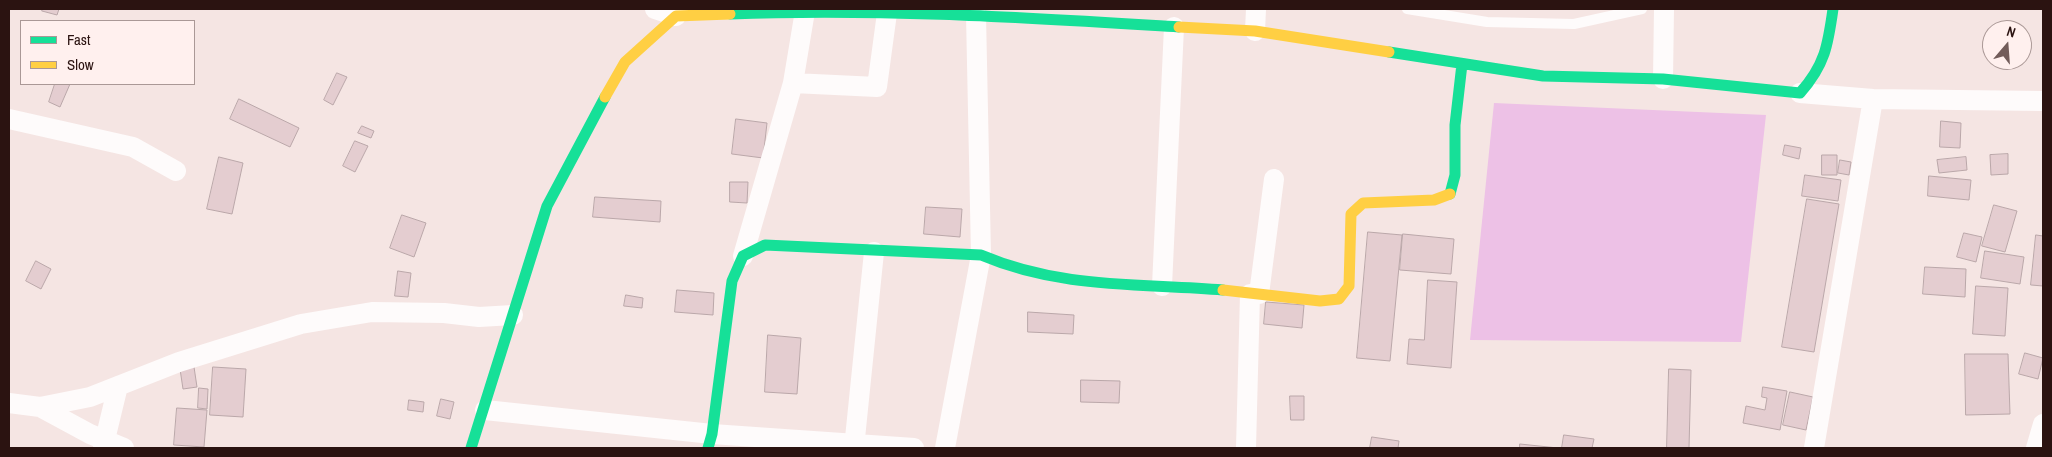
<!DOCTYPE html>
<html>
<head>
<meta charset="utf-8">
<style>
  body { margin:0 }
  #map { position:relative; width:2052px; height:457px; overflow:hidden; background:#f5e5e3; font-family:"Archivo Narrow",sans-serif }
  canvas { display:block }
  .frame { position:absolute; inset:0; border:10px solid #2b1311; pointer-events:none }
  .legend { position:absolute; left:20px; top:20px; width:175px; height:65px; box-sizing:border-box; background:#fff0ee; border:1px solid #aa9896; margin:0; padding:6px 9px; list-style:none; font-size:15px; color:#2b1311 }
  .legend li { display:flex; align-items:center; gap:10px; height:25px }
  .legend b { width:25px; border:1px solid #aa9896 }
  .north { position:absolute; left:1982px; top:20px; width:50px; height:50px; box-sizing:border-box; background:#fff0ee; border:1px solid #aa9896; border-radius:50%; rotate:18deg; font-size:14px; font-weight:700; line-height:20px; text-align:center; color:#2b1311 }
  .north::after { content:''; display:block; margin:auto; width:18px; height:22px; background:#725c5a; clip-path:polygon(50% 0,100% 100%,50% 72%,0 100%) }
</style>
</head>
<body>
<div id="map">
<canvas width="2052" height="457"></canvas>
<div class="frame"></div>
<ul class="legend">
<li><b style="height:6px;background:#16e098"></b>Fast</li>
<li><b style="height:6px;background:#ffcf43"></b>Slow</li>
</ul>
<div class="north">N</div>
</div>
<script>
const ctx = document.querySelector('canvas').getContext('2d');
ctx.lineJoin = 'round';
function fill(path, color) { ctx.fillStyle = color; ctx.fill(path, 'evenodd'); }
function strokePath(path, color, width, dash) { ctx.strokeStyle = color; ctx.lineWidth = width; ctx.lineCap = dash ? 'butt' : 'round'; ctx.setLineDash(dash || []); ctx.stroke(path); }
fill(new Path2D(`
  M1494 103 1766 115 1741 342 1470 340Z`), '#edc1e6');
const building = new Path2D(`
  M43 9H59L57 15 42 11Z
  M337 73 347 77 333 105 324 100Z
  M55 84H70L60 107 49 102Z
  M239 99 299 128 290 147 230 119Z
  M736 119 767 123 763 158 732 154Z
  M1941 121 1961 123 1960 148 1940 147Z
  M362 126 374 131 371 138 358 133Z
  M355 141 368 146 355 172 343 166Z
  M1785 145 1801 148 1799 159 1783 155Z
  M2008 154V174L1991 175 1990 155Z
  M1822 155H1837V175H1822Z
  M219 157 243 163 232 214 207 209Z
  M1966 157 1967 170 1939 173 1937 160Z
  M1840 160 1851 162 1849 175 1838 173Z
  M1805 175 1841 180 1838 201 1802 196Z
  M1929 176 1971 180 1969 200 1928 196Z
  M730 182H748L747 203 730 202Z
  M595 197 661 201 660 222 593 217Z
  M1807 199 1839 204 1814 352 1782 347Z
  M1994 205 2017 211 2005 252 1982 246Z
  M926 207 962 209 960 237 924 234Z
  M402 215 426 223 414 257 390 248Z
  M1368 232 1402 235 1390 361 1357 358Z
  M1964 233 1982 237 1976 262 1957 257Z
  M1403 234 1454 239 1451 274 1400 270Z
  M2036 235 2043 236V286L2031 285Z
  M1985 251 2024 257 2020 284 1981 278Z
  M36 261 51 269 41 289 26 281Z
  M1925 267 1966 269 1965 297 1923 294Z
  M398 271 411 273 408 297 395 296Z
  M1428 280 1457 282 1451 368 1407 364 1409 339 1424 340Z
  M1976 286 2008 288 2005 336 1973 334Z
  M677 290 714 293 713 315 675 312Z
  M626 295 643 298 642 308 624 306Z
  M1266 302 1304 305 1302 328 1264 324Z
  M1028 312 1074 315 1073 334 1028 332Z
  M768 335 801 338 797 394 765 392Z
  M2025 353 2043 358 2038 379 2019 374Z
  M1965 354H2008L2010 414 1966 415Z
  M194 367 197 387 183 389 180 369Z
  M213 367 246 369 243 417 210 415Z
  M1669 369 1691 370 1689 448H1667Z
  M1081 380 1120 381 1119 403 1081 402Z
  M1763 387 1787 391 1780 430 1743 423 1746 406 1765 410 1767 398 1762 397Z
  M199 388 208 389 207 409 198 408Z
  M1790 392 1813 397 1806 430 1783 425Z
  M1290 396H1304V420H1291Z
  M441 399 454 402 450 419 437 416Z
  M409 400 424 402 423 412 408 410Z
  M177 408 207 410 204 447 174 445Z
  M1564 435 1594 439 1592 448H1562Z
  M1372 437 1399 441 1398 448H1370Z
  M1520 444 1558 448H1520Z`);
fill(building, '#e4cdd0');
strokePath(building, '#baa7a9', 1);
strokePath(new Path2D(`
  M1407 9 1487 22 1574 24 1642 9`), '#fefbfb', 10);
strokePath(new Path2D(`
  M655 9 676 16 679 9
  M1255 31 1256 9
  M1663 79 1664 9
  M793 83 877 87 887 13
  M1800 93 1873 99 2043 101
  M9 119 133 147 176 171
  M743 256 793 83 805 11
  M1162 286 1174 27
  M1259 294 1274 179
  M9 403 40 407 90 434 124 448
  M40 407 90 397 179 362 301 324 372 312 444 313 479 317 513 315
  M485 410 712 434 914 448
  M103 448 118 386
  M854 448 874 252
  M945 448 981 255 976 15 974 9
  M1246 448 1250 294
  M1814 448 1873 99
  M2036 448 2043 424`), '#fefbfb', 20);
strokePath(new Path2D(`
  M730 14C880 8 1029 18 1179 27
  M1389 52 1543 76 1663 79 1800 93C1825 65 1828 45 1833 9
  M1450 194 1455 175V125L1462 64
  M471 448 547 206 605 97
  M708 448 712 434 732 281 743 256 765 245 981 255C1061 289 1138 283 1223 290`), '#16e098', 11);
strokePath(new Path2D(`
  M1179 27 1255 31 1389 52
  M605 97 625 62 676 16 730 14
  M1223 290 1320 301 1339 299 1349 286 1351 214 1363 203 1434 200 1450 194`), '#ffcf43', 11);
</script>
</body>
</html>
